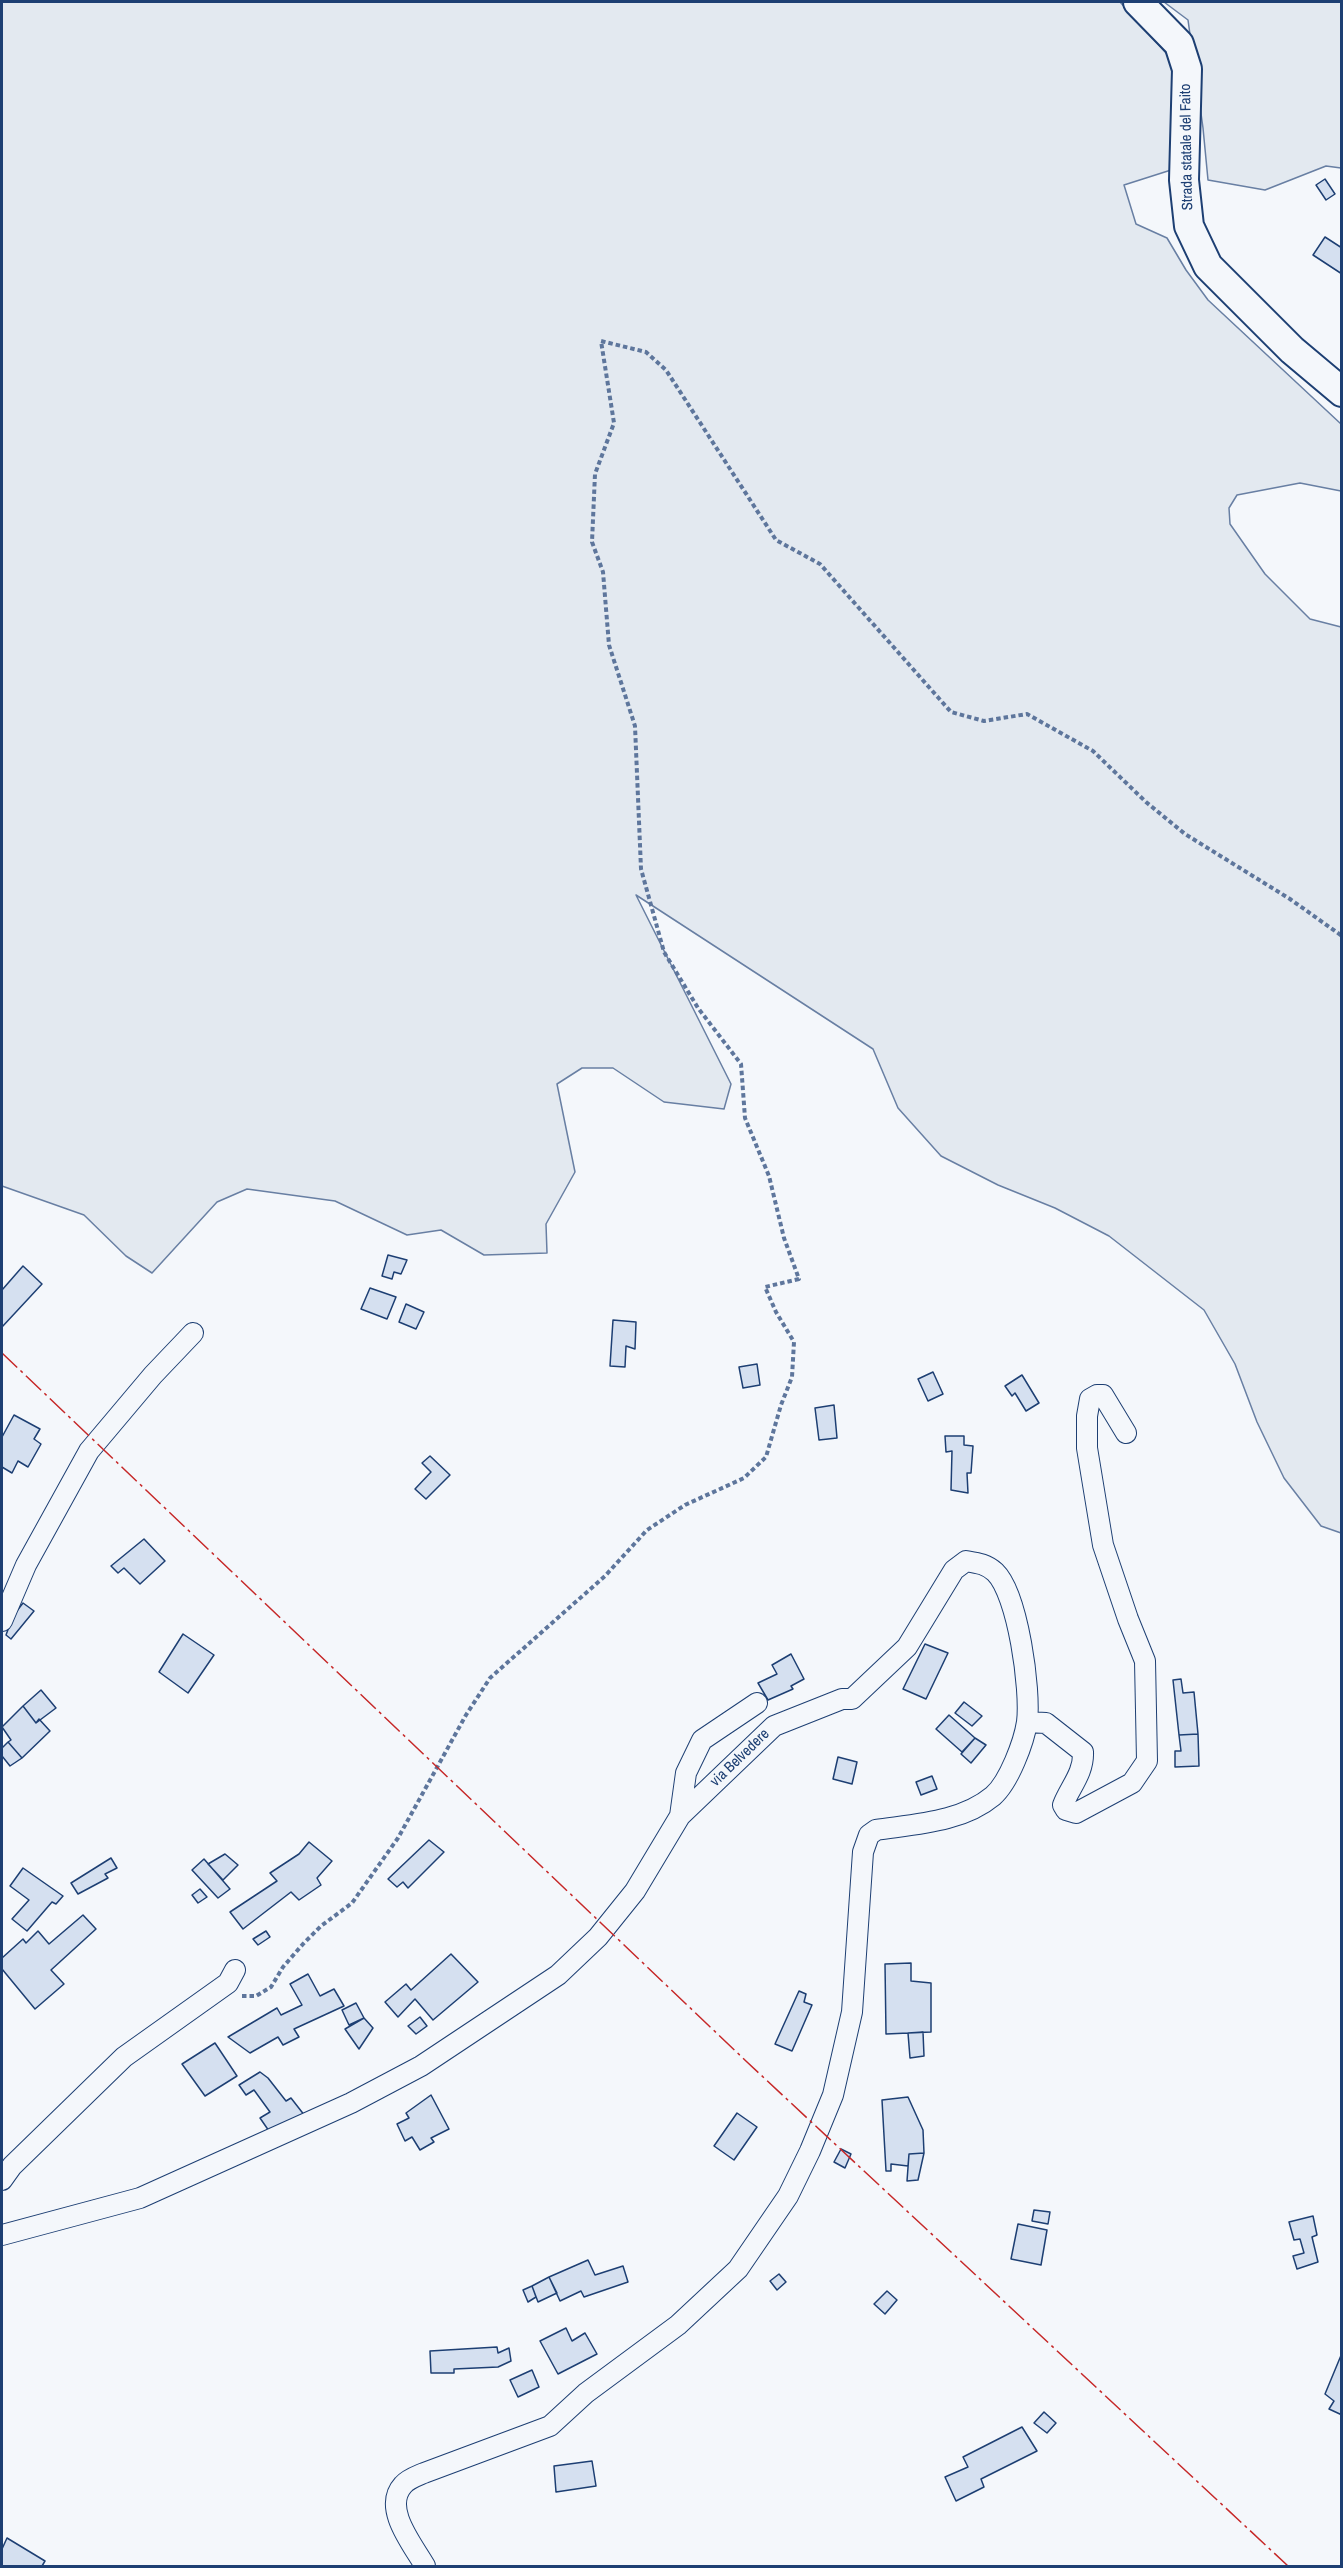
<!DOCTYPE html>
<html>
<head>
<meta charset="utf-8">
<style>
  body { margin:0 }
  #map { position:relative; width:1343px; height:2568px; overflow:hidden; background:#f4f7fb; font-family:"Archivo Narrow",sans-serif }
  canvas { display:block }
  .frame { position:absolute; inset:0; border:3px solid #1d3f73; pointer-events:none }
</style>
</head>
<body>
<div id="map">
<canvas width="1343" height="2568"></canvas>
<div class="frame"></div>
</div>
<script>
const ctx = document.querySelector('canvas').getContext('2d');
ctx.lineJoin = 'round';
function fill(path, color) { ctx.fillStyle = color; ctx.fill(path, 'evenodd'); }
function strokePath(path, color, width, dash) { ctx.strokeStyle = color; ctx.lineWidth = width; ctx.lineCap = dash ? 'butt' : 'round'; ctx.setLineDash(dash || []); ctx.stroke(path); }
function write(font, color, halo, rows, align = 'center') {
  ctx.font = font + ' "Archivo Narrow",sans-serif'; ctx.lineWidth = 4.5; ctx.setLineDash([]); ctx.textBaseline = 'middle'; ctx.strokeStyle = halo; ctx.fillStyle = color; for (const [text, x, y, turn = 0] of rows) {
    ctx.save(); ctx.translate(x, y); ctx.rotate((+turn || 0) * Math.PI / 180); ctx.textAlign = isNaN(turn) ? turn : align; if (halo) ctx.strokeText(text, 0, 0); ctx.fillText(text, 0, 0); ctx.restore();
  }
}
const green = new Path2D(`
  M2 2H1120L1167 54 1173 71 1171 170 1124 185 1136 224 1167 238 1186 270 1208 300 1341 424V491L1300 483 1237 495 1229 508 1230 524 1265 574 1310 619 1341 627V1533L1321 1526 1284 1478 1257 1422 1235 1364 1204 1310 1109 1236 1055 1208 998 1185 941 1156 898 1108 873 1049 636 895 731 1084 724 1109 664 1102 613 1068H582L557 1084 575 1172 546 1224 547 1253 484 1255 441 1230 407 1235 335 1201 247 1189 217 1202 152 1273 126 1256 84 1215 2 1186Z
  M1164 2H1341V168L1326 166 1265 190 1208 180 1203 128 1188 20Z`);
fill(green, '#e3e9f0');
strokePath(green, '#687fa3', 1.5);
const building = new Path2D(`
  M1325 179 1335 194 1326 200 1316 185Z
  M1325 237 1342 248V274L1313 255Z
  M388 1255 407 1260 401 1274 394 1272 392 1279 382 1276Z
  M23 1266 42 1284 2 1327V1290Z
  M370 1288 396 1297 387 1319 361 1309Z
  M406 1304 424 1312 416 1329 399 1322Z
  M613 1320 636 1322 635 1349 626 1346 625 1367 610 1366Z
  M757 1364 760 1385 743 1388 739 1367Z
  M933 1372 943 1394 928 1401 918 1379Z
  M1022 1375 1039 1403 1026 1411 1015 1393 1012 1396 1005 1386Z
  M834 1405 837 1438 819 1440 815 1408Z
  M14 1415 40 1429 34 1439 41 1444 28 1467 18 1461 12 1473 2 1467V1437Z
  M945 1436H964V1445L973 1446 971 1473H967L968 1493 951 1490 952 1451 946 1452Z
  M430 1456 450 1475 426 1499 415 1489 431 1472 422 1463Z
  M144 1539 165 1561 140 1584 124 1568 118 1573 111 1566Z
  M23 1603 34 1611 11 1639 6 1635 13 1616Z
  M183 1634 214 1655 188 1693 159 1672Z
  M925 1644 948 1653 926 1699 903 1689Z
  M791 1654 804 1679 791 1686 793 1689 768 1700 758 1683 777 1674 772 1665Z
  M1181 1679 1183 1693 1194 1692 1198 1734 1179 1735 1173 1680Z
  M41 1690 56 1708 36 1723 23 1706Z
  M964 1702 982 1716 972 1726 955 1713Z
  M23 1706 36 1723 39 1719 50 1731 22 1758 8 1742 11 1740 2 1727Z
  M949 1715 975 1738 962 1752 936 1729Z
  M1198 1734 1199 1766 1175 1767V1751H1181L1179 1735Z
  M975 1738 986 1745 971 1763 961 1754Z
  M8 1742 22 1758 10 1766 2 1756V1748Z
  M838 1757 857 1762 852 1784 833 1779Z
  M932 1776 937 1789 921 1795 916 1782Z
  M429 1840 444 1852 408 1888 403 1882 397 1887 388 1879Z
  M309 1842 332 1861 317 1878 321 1885 299 1900 291 1892 243 1929 230 1912 277 1881 270 1873 299 1854Z
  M225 1854 238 1865 223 1880 208 1864Z
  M111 1858 117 1868 105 1874 108 1878 78 1894 71 1883Z
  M204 1859 230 1889 218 1898 192 1870Z
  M23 1868 63 1896 56 1904 52 1902 27 1931 12 1919 29 1900 10 1886Z
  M200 1889 207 1897 198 1903 192 1895Z
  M83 1915 96 1929 51 1970 64 1984 35 2009 2 1969V1958L23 1939 26 1943 38 1931 49 1944Z
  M266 1931 270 1937 258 1945 253 1939Z
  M451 1954 478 1982 433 2020 415 1999 398 2017 385 2002 406 1984 411 1990Z
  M911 1963V1981L931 1983V2032L886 2034 885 1964Z
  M308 1974 320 1996 334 1989 344 2006 294 2029 299 2037 283 2045 278 2037 250 2053 228 2037 277 2008 281 2015 302 2005 290 1984Z
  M799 1991 806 1994 804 2002 812 2005 792 2051 775 2044Z
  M356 2003 364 2018 349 2025 342 2010Z
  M420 2017 427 2026 416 2034 408 2026Z
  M364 2018 373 2028 359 2049 345 2029Z
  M923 2032 924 2056 910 2058 908 2033Z
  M215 2043 237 2076 205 2096 182 2064Z
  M260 2072 268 2078 286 2101 291 2098 305 2116 269 2131 260 2118 270 2112 254 2090 246 2095 239 2085Z
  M431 2095 449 2129 431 2138 434 2142 420 2150 412 2137 405 2141 397 2124 409 2118 406 2113Z
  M908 2097 923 2130 924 2153 909 2154 908 2166 891 2164V2171H886L882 2100Z
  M737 2113 757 2127 734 2160 714 2146Z
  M841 2149 851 2154 845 2168 834 2162Z
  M924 2153 918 2180 907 2181 909 2154Z
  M1034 2210 1050 2212 1048 2224 1032 2221Z
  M1313 2216 1317 2235 1312 2237 1318 2262 1297 2269 1293 2256 1304 2253 1300 2239 1294 2240 1289 2222Z
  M1018 2224 1047 2230 1041 2265 1011 2259Z
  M588 2260 595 2275 623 2266 628 2282 584 2297 581 2291 560 2301 549 2277Z
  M779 2274 786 2282 777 2290 770 2281Z
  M549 2277 557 2293 538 2302 532 2286Z
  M532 2286 536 2297 528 2302 523 2290Z
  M887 2291 897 2300 885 2314 874 2304Z
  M566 2328 572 2341 585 2333 597 2354 558 2374 540 2341Z
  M497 2347 498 2353 509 2348 511 2361 498 2367 454 2369V2373H431L430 2351Z
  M1342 2353 1341 2401 1342 2415 1329 2409 1334 2401 1325 2394Z
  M532 2370 539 2387 518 2397 510 2380Z
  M1044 2412 1056 2423 1047 2433 1034 2423Z
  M1022 2427 1037 2451 981 2479 984 2487 956 2501 945 2477 968 2467 963 2457Z
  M592 2461 596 2486 556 2492 554 2466Z
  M7 2538 45 2561 42 2566H2V2549Z`);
fill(building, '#d5e0f0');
strokePath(building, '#1d3f73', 1.5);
const street = new Path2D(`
  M2 1621 26 1565 89 1451 153 1375 193 1333
  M1027 1722 1046 1723 1083 1752C1084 1773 1070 1787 1063 1805L1066 1810 1076 1813 1132 1783 1147 1761 1145 1661 1128 1619 1103 1545 1087 1448V1416L1090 1399 1097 1395H1103L1126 1433
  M2 2180 12 2166 124 2057 228 1983 235 1970
  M2 2235 140 2198 351 2103 421 2066 558 1975 598 1937 635 1891 680 1816 686 1773 702 1740 757 1703
  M425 2566C413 2545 382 2508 403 2485 408 2479 417 2476 424 2473L550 2426 586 2393 678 2325 738 2269 788 2196 810 2151 833 2095 852 2012 863 1852 869 1835 876 1830C916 1824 962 1822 993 1796 1009 1782 1024 1742 1027 1722 1031 1690 1018 1594 995 1572 986 1564 978 1563 966 1561L954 1570 907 1647 852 1699H842L774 1726 680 1816`);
const secondary = new Path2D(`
  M1138 2 1179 44 1187 69 1184 180 1189 226 1208 266 1292 350 1342 392`);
strokePath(street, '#1d3f73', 22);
strokePath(secondary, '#1d3f73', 32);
strokePath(new Path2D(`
  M242 1996H256L271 1987 283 1967 303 1944 321 1926 352 1903 398 1838 466 1715 490 1678 605 1576 647 1530 685 1505 744 1478 766 1457 781 1405 792 1377 794 1342 776 1312 765 1287 799 1279 784 1238 769 1176 745 1118 741 1064 698 1008 664 952 641 869 635 726 609 645 603 572 592 542 595 474 614 423 601 341 646 352 666 370 776 540 820 564 951 712 984 721 1027 714 1093 751 1146 802 1185 834 1290 899 1342 936`), '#5e769c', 4, [4.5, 3]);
strokePath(street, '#f4f7fb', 20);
strokePath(secondary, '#f4f7fb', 28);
strokePath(new Path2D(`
  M2 1353 747 2062 1288 2566`), '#c62828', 1.5, [21, 4.5, 3, 4.5]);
write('15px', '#1d3f73', '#f4f7fb', [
  ["Strada statale del Faito",1187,147,-91],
  ["via Belvedere",740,1758,-44]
]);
</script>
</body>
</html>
